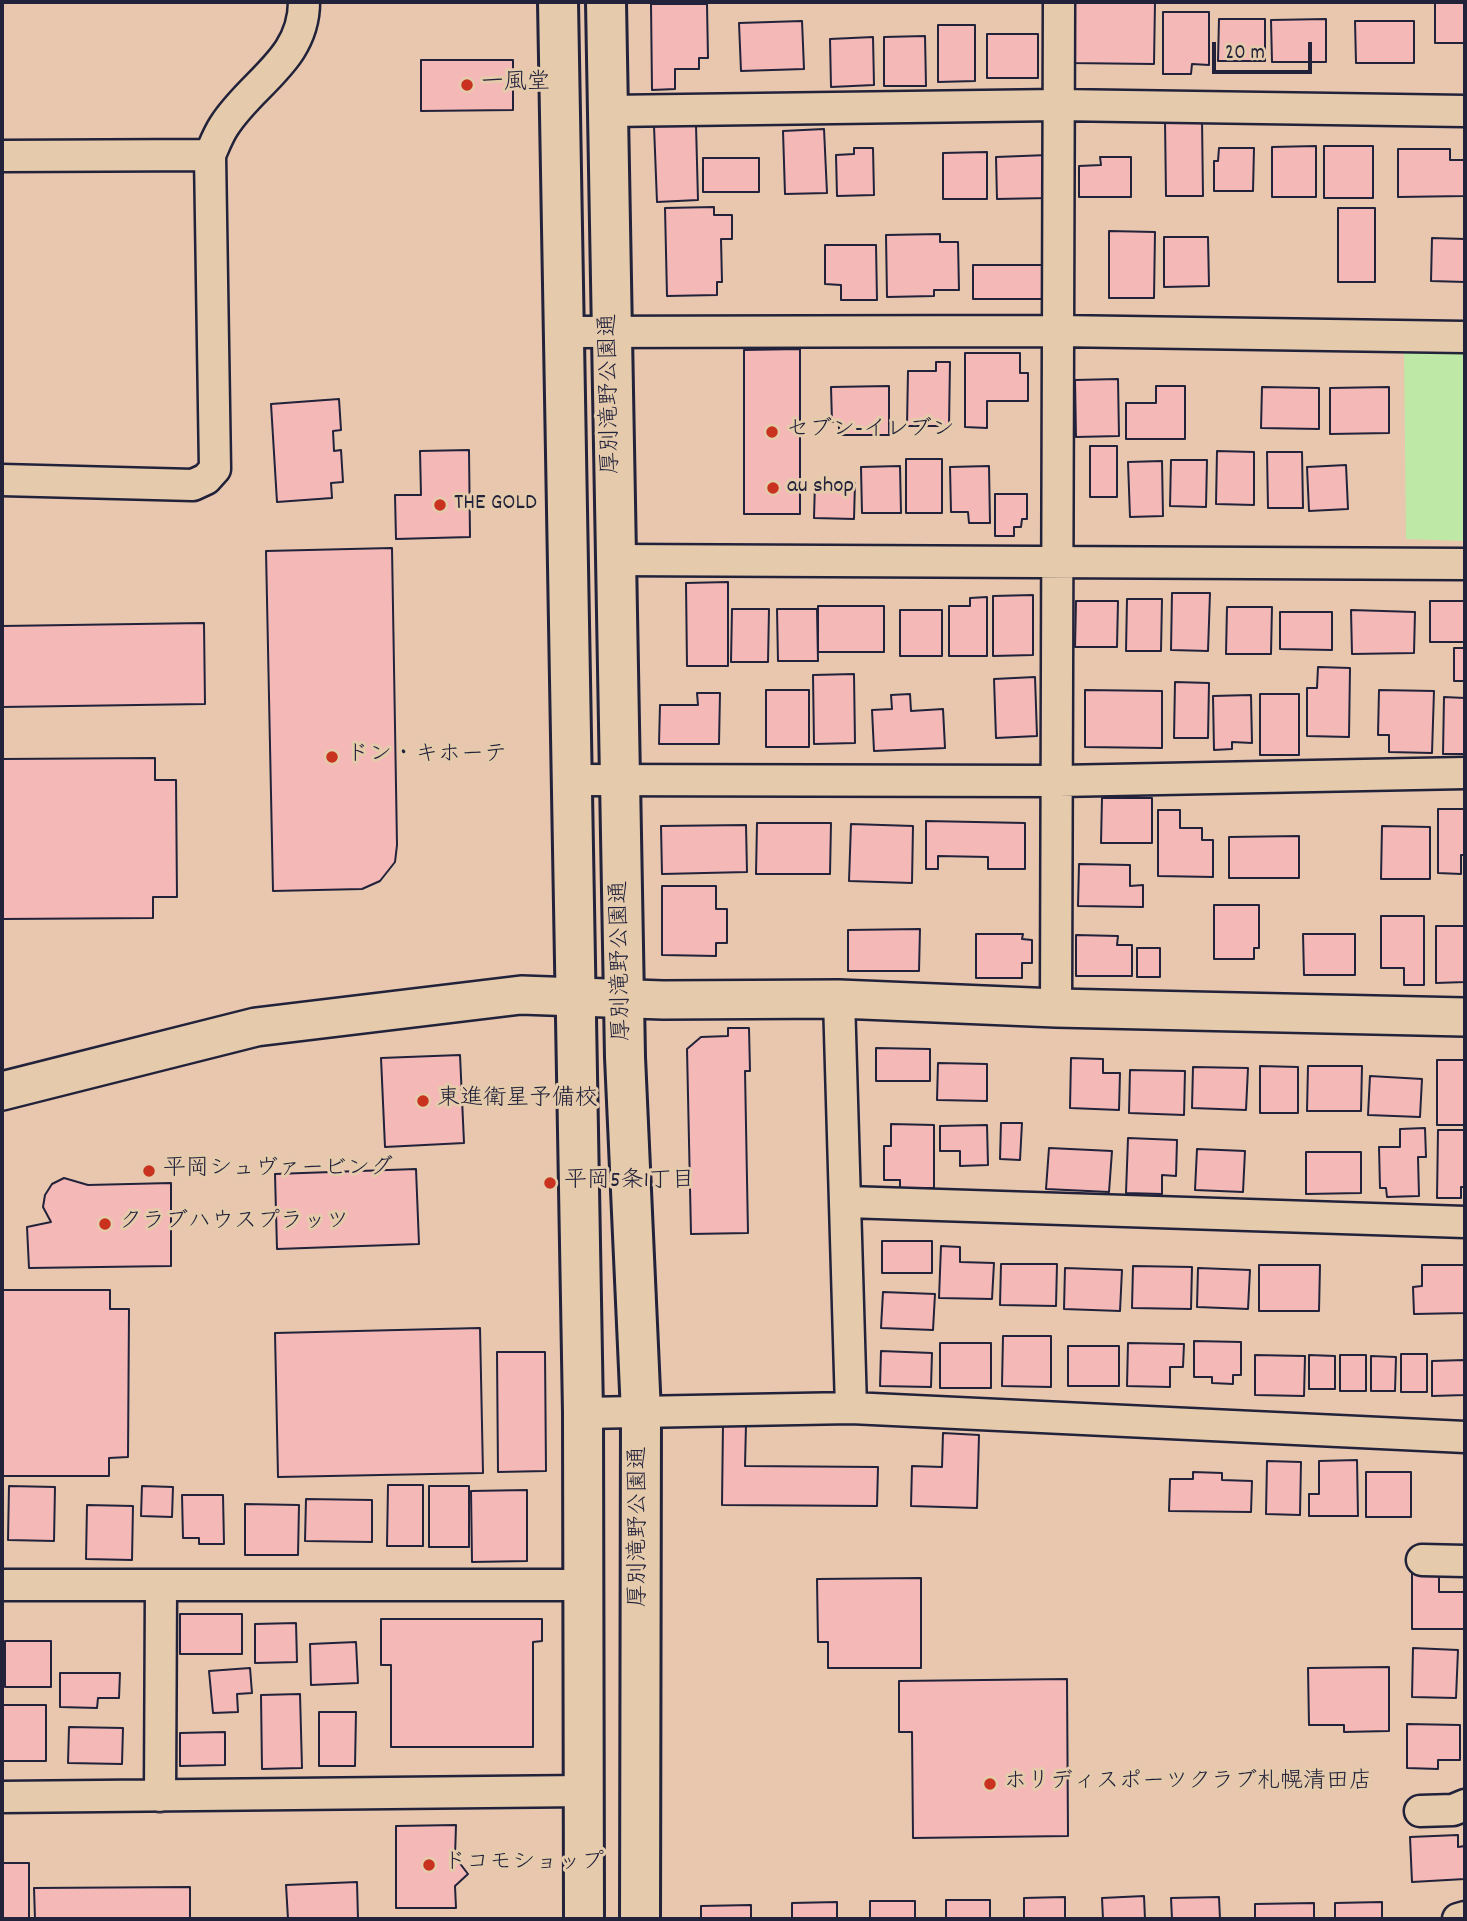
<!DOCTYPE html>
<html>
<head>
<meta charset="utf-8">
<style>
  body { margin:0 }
  #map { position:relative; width:1467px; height:1921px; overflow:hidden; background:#e8c7ae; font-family:Dekko,sans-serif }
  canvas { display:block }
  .frame { position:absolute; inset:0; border:4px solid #22223b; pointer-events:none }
  .scale { position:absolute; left:1212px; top:42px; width:100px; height:32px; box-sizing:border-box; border:4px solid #22223b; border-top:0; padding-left:9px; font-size:21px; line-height:24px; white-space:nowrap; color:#22223b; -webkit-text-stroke:5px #e5cbac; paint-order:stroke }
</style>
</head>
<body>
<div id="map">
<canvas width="1467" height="1921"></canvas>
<div class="frame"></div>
<div class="scale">20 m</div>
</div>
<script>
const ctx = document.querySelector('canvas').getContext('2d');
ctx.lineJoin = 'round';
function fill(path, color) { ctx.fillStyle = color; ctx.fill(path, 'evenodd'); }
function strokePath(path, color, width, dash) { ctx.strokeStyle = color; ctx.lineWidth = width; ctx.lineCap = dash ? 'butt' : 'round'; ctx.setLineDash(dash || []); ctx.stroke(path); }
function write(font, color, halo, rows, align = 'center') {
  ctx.font = font + ' Dekko,"Klee One",sans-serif'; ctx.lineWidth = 6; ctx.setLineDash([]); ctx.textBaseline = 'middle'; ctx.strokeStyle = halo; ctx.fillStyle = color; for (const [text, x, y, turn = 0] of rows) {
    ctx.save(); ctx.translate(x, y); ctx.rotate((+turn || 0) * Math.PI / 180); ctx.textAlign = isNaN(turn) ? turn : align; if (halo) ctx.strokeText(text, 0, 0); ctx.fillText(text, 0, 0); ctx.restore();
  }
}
fill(new Path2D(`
  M1404 350 1465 353V541L1406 539Z`), '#bee8a5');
const building = new Path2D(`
  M1070 2H1155L1154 64 1069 63Z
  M1435 2H1465V43H1435Z
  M651 4H707L708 58H699V69H675V89L652 90Z
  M1163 12H1209V65L1192 64 1191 74H1163Z
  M1219 19H1265V61H1218Z
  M1326 19V62H1272L1271 20Z
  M802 21 804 69 741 71 739 23Z
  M1355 21H1414V63H1356Z
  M938 25H975V81L938 82Z
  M987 34H1038V78H987Z
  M925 36 926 86H884V37Z
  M873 37 874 85 831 87 830 39Z
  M421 60H513V110L421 111Z
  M1202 119 1203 196H1166L1165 120Z
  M696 125 698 200 657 202 654 126Z
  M824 129 827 193 785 194 783 131Z
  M1316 146V197H1272V147Z
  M1324 146H1373V198H1324Z
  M854 148H873L874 195 837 196 836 155 854 154Z
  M1219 148H1254L1253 191H1214V161H1218Z
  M1398 149H1450V160H1465V196L1398 197Z
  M987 152V199H943V153Z
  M1048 155 1049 198 997 199 996 157Z
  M1100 157H1131V197H1079V166L1101 165Z
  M703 158H759V192H703Z
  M714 207V215H732V239H721L722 282H717V295L667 296 665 208Z
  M1338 208H1375V282H1338Z
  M1109 231 1155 232 1154 298H1109Z
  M940 234V242H958L959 290H934V296L887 297 886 235Z
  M1164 237H1208L1209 286 1164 287Z
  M1432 238 1465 239V282L1431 281Z
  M825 245H876L877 300H841V285L825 284Z
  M973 265H1048L1049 299H973Z
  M800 349V514H744V350Z
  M965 353H1020V373H1028V401H987V428L965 427Z
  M936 362H950L949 426H907L908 371H936Z
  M1118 379 1119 436 1076 437 1075 380Z
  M889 386V435H839V422H832L831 387Z
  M1156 386H1185V439H1126V403H1156Z
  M1262 387 1319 388V429L1261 428Z
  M1389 387V433L1330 434V388Z
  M339 399 341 430 333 431 334 451 341 450 343 482 331 483 332 498 277 502 271 404Z
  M1090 446H1117V497H1090Z
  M469 450 470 537 396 539 395 495H421L420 451Z
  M1217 451 1254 452V505L1216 504Z
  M1267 452H1302L1303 508H1268Z
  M906 459H942V513H906Z
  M1171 460H1207L1206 507 1170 506Z
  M1162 461 1163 516 1130 517 1128 462Z
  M1346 465 1348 509 1309 511 1307 467Z
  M900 466 901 513H862L861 467Z
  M989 466 990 523H969L968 512H951L950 467Z
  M815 482 855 483 854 519 814 518Z
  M995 494H1027V519H1022L1021 527H1014V536H995Z
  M392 548 397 845 395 862 380 881 362 889 273 891 266 551Z
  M728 582V666H687L686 583Z
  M1172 593H1210L1208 651 1171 650Z
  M1033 595V655L993 656V596Z
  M987 597V656H949V606H970V598Z
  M1127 599H1162L1161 651H1126Z
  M1076 601H1118L1117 647H1075Z
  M1430 601H1465V642H1430Z
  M818 606H884V652H818Z
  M1227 607H1272L1271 654H1226Z
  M732 609H769L768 662H731Z
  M777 609H817L818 661H778Z
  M900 610H942V656H900Z
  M1351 610 1415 612 1414 653 1352 654Z
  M1280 612H1332V650L1280 649Z
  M204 623 205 704 2 707V626Z
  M1454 648H1465V681H1454Z
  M1318 667 1350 668 1349 737 1307 736V688H1317Z
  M854 674 855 743 814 744 813 675Z
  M1035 677 1037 736 996 738 994 679Z
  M1175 682 1209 683 1208 738H1174Z
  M766 690H809V747H766Z
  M1085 690 1162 691V748L1085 747Z
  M1379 690 1434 691 1432 753 1389 752V735H1378Z
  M697 693H720L719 744H659L660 705H698Z
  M910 694 911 711 943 709 945 748 874 751 872 710 892 709 891 695Z
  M1260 694H1299V755H1260Z
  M1251 695 1252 743 1232 742V749L1214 750 1213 696Z
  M1444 697 1465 698V754H1443Z
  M155 758V780H176L177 897H153V918L2 919V759Z
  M1102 798H1152V843H1101Z
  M1438 809H1465V855H1461V874L1438 873Z
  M1158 810H1180V828H1202V840H1213V877L1158 876Z
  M926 821 1025 823V869H988V857L938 856V869H926Z
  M757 823H831L830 874H756Z
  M851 824 913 826 912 883 849 881Z
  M746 825 747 872 662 874 661 826Z
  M1382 826 1430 827V879H1381Z
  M1299 836V878H1229V837Z
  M1079 864 1130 865V886L1143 885V907L1078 906Z
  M662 886H716V909H727V943H716V956L662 955Z
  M1214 905H1259V948H1254V959H1214Z
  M1381 916H1424V985H1404V968H1381Z
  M1436 926H1465V982L1436 983Z
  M920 929 919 971H848V930Z
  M976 934H1023L1022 939 1032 940V963H1022V978H976Z
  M1303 934H1355V975H1304Z
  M1076 935 1118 936 1117 945H1132V976H1076Z
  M1137 948H1160V977H1137Z
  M728 1028H749L750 1071H745L748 1233 691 1234 687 1049 701 1037 728 1036Z
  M876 1048 930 1049V1081H876Z
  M460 1055 464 1143 385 1147 381 1058Z
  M1071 1058 1103 1059V1073H1120L1119 1110 1070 1108Z
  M1437 1060H1465V1125H1437Z
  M938 1063 987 1064V1101L937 1100Z
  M1260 1066 1298 1067V1113H1260Z
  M1308 1066H1362L1361 1111H1307Z
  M1193 1067 1248 1068 1246 1110 1192 1108Z
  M1130 1070 1185 1071 1184 1115 1129 1113Z
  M1370 1076 1422 1079 1420 1117 1368 1115Z
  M1001 1123H1022L1020 1160 1000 1159Z
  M891 1124 934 1125V1188H900V1180H884V1146H891Z
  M987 1125 988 1165 960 1166V1151H940V1126Z
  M1425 1128 1426 1157H1418L1419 1196 1387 1197 1386 1188H1380L1379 1147H1400V1129Z
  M1438 1130H1465V1187H1461V1198H1437Z
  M1128 1138 1177 1140 1176 1176 1162 1175V1194L1126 1193Z
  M1049 1148 1112 1151 1109 1192 1046 1189Z
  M1197 1149 1245 1151 1243 1192 1195 1190Z
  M1306 1152H1361V1193L1306 1194Z
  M416 1169 419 1244 277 1249 275 1174Z
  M64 1178 88 1185 171 1183V1266L29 1268 27 1227 51 1222 43 1207 45 1195 52 1184Z
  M882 1241H932V1273H882Z
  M941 1246 960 1247V1262L994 1263 992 1299 939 1298Z
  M1001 1264H1057L1056 1306 1000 1305Z
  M1259 1265H1320L1319 1311H1259Z
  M1422 1265H1465V1313L1414 1314 1413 1287 1422 1286Z
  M1133 1266 1192 1267 1191 1309 1132 1308Z
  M1065 1268 1122 1270 1120 1311 1064 1309Z
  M1198 1268 1250 1270 1248 1309 1197 1307Z
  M2 1290H110V1309H129L128 1457 109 1458V1476H2Z
  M883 1292 935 1294 933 1330 881 1328Z
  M480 1328 483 1473 278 1477 275 1333Z
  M1003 1336H1051V1387L1002 1386Z
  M1194 1341 1241 1342V1375H1233V1384L1212 1383V1377H1194Z
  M940 1343H991V1388H940Z
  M1128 1343 1184 1344 1183 1367H1170V1387L1127 1386Z
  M1068 1346H1119V1386H1068Z
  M881 1351 932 1353 931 1387 880 1386Z
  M497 1352H545L546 1471 498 1472Z
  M1401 1354H1427V1392H1401Z
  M1255 1355 1305 1356 1304 1396 1255 1395Z
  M1309 1355 1335 1356V1389H1309Z
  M1340 1355H1366V1391H1340Z
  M1371 1356 1396 1357 1395 1391H1371Z
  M1465 1360V1395L1432 1396V1361Z
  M723 1423 746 1424 745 1466 878 1467 877 1506 722 1505Z
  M943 1433 979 1435 977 1508 911 1506 912 1466 942 1467Z
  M1357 1460 1358 1516H1309V1494H1319V1461Z
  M1267 1461 1301 1462 1300 1515 1266 1514Z
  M1193 1472 1222 1473V1480L1252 1481 1251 1512 1169 1511 1170 1479H1193Z
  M1366 1472H1411V1517H1366Z
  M388 1485H423V1546H387Z
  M9 1486 55 1487 54 1541 8 1540Z
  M142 1486 173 1487 172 1517 141 1516Z
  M429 1486H469V1547H429Z
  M527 1490V1561L472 1562 471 1491Z
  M182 1495H223L224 1544H199V1538H183Z
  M306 1499 372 1500V1542L305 1541Z
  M245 1504 299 1505 298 1555H245Z
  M87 1505 133 1506 132 1560 86 1559Z
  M1412 1564 1439 1565V1592H1465V1629H1412Z
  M921 1578V1668H828V1642H818L817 1579Z
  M180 1614H242V1654H180Z
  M381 1619H542V1641L533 1642V1747H391V1665H381Z
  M296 1623 297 1662 255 1663V1624Z
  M5 1641H51V1687H5Z
  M356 1642 358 1683 311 1685 310 1644Z
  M1413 1648 1458 1650 1456 1698 1412 1697Z
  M1389 1667V1731L1344 1732V1725H1309L1308 1668Z
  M250 1668 252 1693 237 1694 238 1712 213 1713 209 1671Z
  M60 1673H120L119 1698H98L97 1708 60 1707Z
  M1067 1679 1068 1836 913 1838 912 1732H899V1681Z
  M300 1694 302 1768 262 1769 261 1695Z
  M2 1705H46V1761H2Z
  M319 1712H356L355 1766H319Z
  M1407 1724 1460 1725V1760H1438V1769L1407 1768Z
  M69 1727 123 1728 122 1764 68 1763Z
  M225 1732V1765L180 1766V1733Z
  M456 1825 455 1857 468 1874 455 1886 456 1908H396V1826Z
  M1458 1835V1847L1465 1846V1879L1412 1882 1410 1837Z
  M2 1863H29V1919H2Z
  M357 1882 358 1919H288L286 1885Z
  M190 1887V1919H35L34 1888Z
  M1144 1896 1145 1919H1103L1102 1898Z
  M1065 1897V1919H1024V1898Z
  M1219 1897 1220 1919H1172L1171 1898Z
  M946 1900H990V1919H946Z
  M870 1901H915V1919H870Z
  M837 1902V1919H792V1903Z
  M1382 1902V1919H1335V1903Z
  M1314 1903V1919H1255V1904Z
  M751 1905V1919H701V1906Z`);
fill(building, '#f4b8b6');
strokePath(building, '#22223b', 2);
const minor = new Path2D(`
  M609 111 1058 105 1465 111
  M2 156 210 155
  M563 332 1057 331 1465 337
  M2 480 193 485 206 479 215 469 210 155C214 146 218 135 224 126 252 82 304 60 304 2
  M615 560 1465 564
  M572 780 1059 781 1465 773
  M839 999 851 1408
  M1056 1008 1059 2
  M847 1202 1465 1222
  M583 1413 851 1408 1465 1437
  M1422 1560 1465 1561
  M2 1585H584
  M160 1796 161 1587
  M2 1797 584 1791
  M1420 1811 1453 1810 1465 1805
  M1458 1919 1465 1917`);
const tertiary = new Path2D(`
  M2 1091 256 1027 521 995 663 1000 839 999 1056 1008 1465 1017`);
const secondary = new Path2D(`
  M558 2 583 1413 584 1919
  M606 2 625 1057 641 1413 640 1919`);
strokePath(minor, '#22223b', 35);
strokePath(tertiary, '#22223b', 42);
strokePath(secondary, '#22223b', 44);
strokePath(minor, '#e5cbac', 30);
strokePath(tertiary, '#e5cbac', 37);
strokePath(secondary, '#e5cbac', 38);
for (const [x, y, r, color] of [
  [467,85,7,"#c8321e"],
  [772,432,7,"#c8321e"],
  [773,488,7,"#c8321e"],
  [440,505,7,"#c8321e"],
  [332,757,7,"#c8321e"],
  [423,1101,7,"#c8321e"],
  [149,1171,7,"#c8321e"],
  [550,1183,7,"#c8321e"],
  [105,1224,7,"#c8321e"],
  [990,1784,7,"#c8321e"],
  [429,1865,7,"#c8321e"]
]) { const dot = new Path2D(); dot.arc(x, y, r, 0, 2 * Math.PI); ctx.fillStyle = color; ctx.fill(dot); strokePath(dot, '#e5cbac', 2.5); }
write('23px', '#22223b', '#e5cbac', [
  ["一風堂",481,85],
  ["セブン-イレブン",786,432],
  ["au shop",787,488],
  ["THE GOLD",454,505],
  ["ドン・キホーテ",346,757],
  ["東進衛星予備校",437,1101],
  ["平岡シュヴァービング",163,1171],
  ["平岡5条1丁目",564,1183],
  ["クラブハウスプラッツ",119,1224],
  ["ホリディスポーツクラブ札幌清田店",1004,1784],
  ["ドコモショップ",443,1865]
], 'left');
write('23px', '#22223b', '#e5cbac', [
  ["厚別滝野公園通",612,394,-91],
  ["厚別滝野公園通",623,961,-91],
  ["厚別滝野公園通",641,1527,-90]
]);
</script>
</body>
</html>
